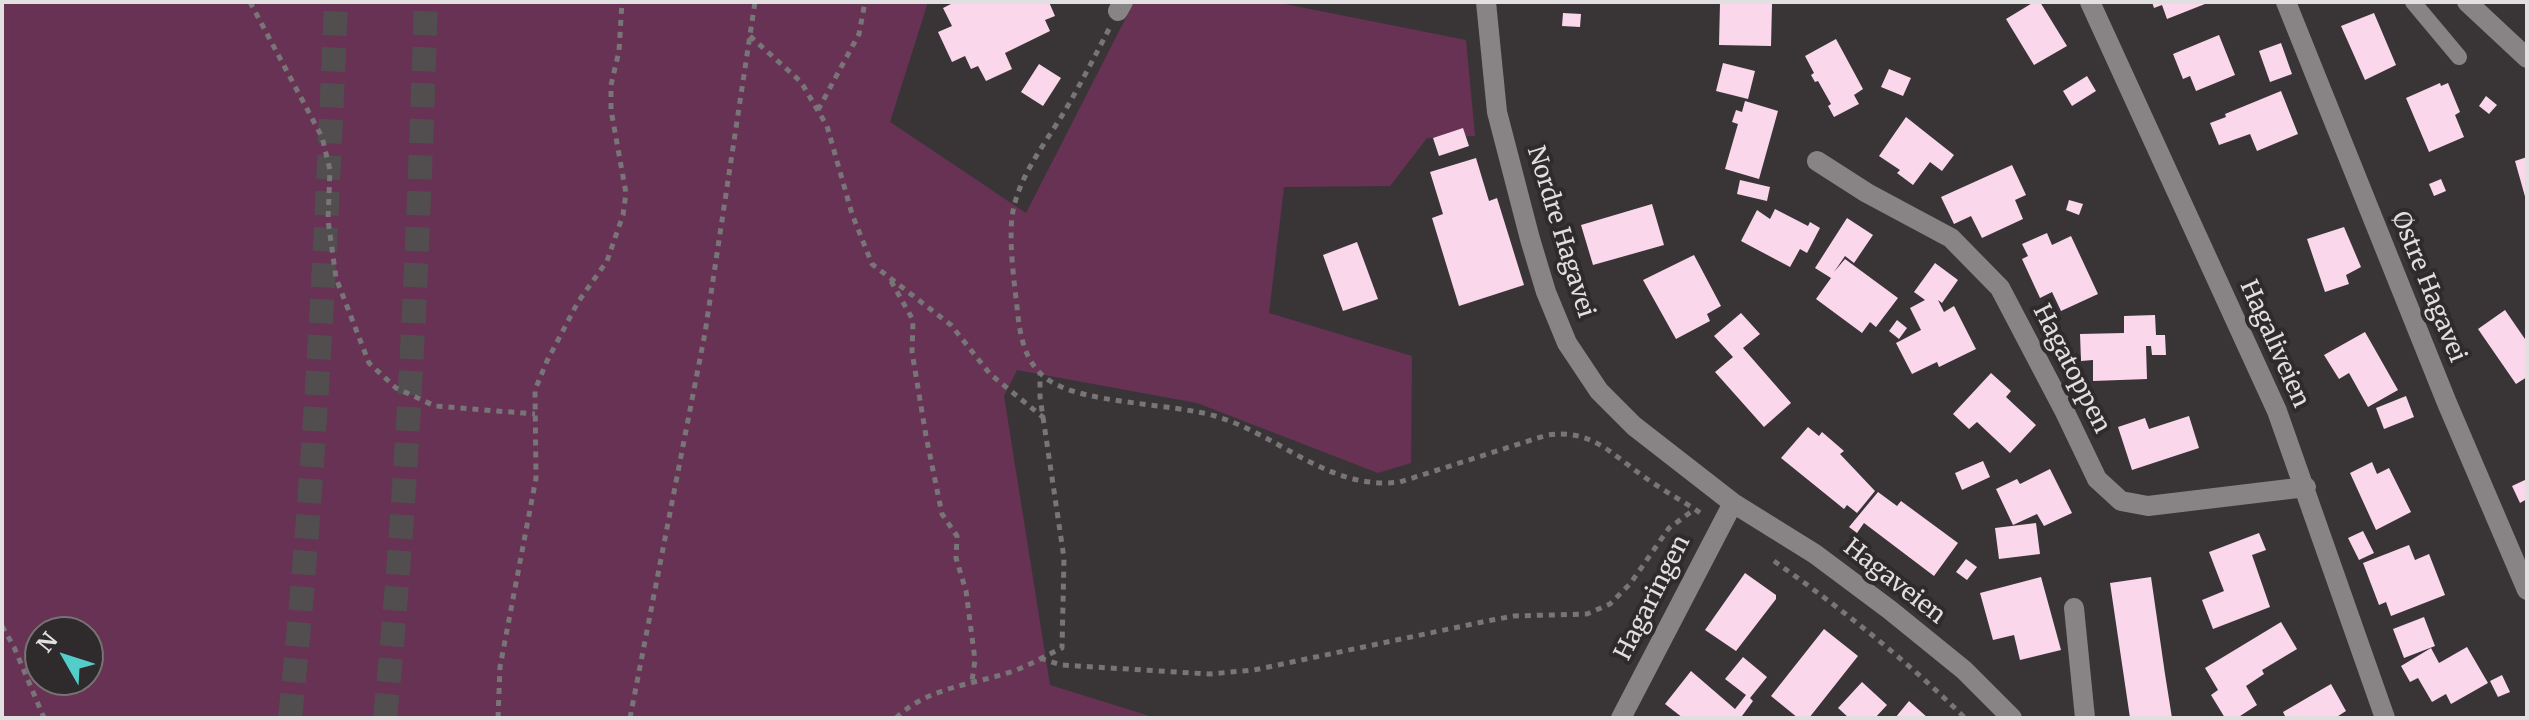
<!DOCTYPE html>
<html>
<head>
<meta charset="utf-8">
<style>
  body { margin:0 }
  #map { position:relative; width:2529px; height:720px; overflow:hidden; background:#393537; font-family:Merriweather,serif }
  canvas { display:block }
  .frame { position:absolute; inset:0; border:4px solid #e1dfe0; pointer-events:none }
  .north { position:absolute; left:24px; top:616px; width:80px; height:80px; box-sizing:border-box; background:#2f2b2d; border:2px solid #767375; border-radius:50%; rotate:309deg; font-size:22px; font-weight:700; line-height:32px; text-align:center; color:#e1dfe0 }
  .north::after { content:''; display:block; margin:auto; width:28px; height:36px; background:#53cdca; clip-path:polygon(50% 0,100% 100%,50% 72%,0 100%) }
</style>
</head>
<body>
<div id="map">
<canvas width="2529" height="720"></canvas>
<div class="frame"></div>
<div class="north">N</div>
</div>
<script>
const ctx = document.querySelector('canvas').getContext('2d');
ctx.lineJoin = 'round';
function fill(path, color) { ctx.fillStyle = color; ctx.fill(path, 'evenodd'); }
function strokePath(path, color, width, dash) { ctx.strokeStyle = color; ctx.lineWidth = width; ctx.lineCap = dash ? 'butt' : 'round'; ctx.setLineDash(dash || []); ctx.stroke(path); }
function write(font, color, halo, rows, align = 'center') {
  ctx.font = font + ' Merriweather,serif'; ctx.lineWidth = 8; ctx.setLineDash([]); ctx.textBaseline = 'middle'; ctx.strokeStyle = halo; ctx.fillStyle = color; for (const [text, x, y, turn = 0] of rows) {
    ctx.save(); ctx.translate(x, y); ctx.rotate((+turn || 0) * Math.PI / 180); ctx.textAlign = isNaN(turn) ? turn : align; if (halo) ctx.strokeText(text, 0, 0); ctx.fillText(text, 0, 0); ctx.restore();
  }
}
fill(new Path2D(`
  M2 2H928L890 122 1026 213 1134 2H1275L1466 40 1475 136 1427 138 1390 186 1284 187 1269 313 1412 356 1411 463 1378 473 1197 403 1017 370 1004 396 1050 685 1156 718H2ZM40 632H88V680H40Z`), '#683254');
fill(new Path2D(`
  M955 2H1049L1055 16 1045 20 1050 31 1005 53 1012 69 986 81 978 66 971 69 965 56 952 62 938 32 952 26 943 8Z
  M1724 2 1772 4 1771 46 1719 45 1720 3Z
  M2034 2H2040L2067 46 2034 65 2006 19Z
  M2152 2H2210L2167 19 2162 5 2154 8Z
  M1563 13 1581 14 1580 27 1562 26Z
  M2374 13 2396 65 2365 80 2341 26Z
  M2219 35 2235 75 2196 91 2190 76 2183 79 2173 54Z
  M1836 39 1863 89 1854 95 1859 104 1834 117 1828 106 1831 104 1818 81 1815 82 1811 75 1814 73 1805 56Z
  M2281 43 2292 74 2270 82 2259 51Z
  M1723 63 1755 71 1748 99 1716 91Z
  M1039 64 1061 78 1043 106 1021 92Z
  M1889 69 1911 78 1903 96 1881 87Z
  M2087 76 2096 91 2072 106 2063 91Z
  M2440 83 2441 86 2448 83 2460 112 2455 115 2464 137 2429 152 2406 98Z
  M2281 91 2298 134 2257 151 2250 134 2219 145 2210 123 2226 117 2225 114Z
  M2486 96 2497 105 2489 114 2479 106Z
  M1745 101 1778 111 1759 179 1725 169 1738 124 1732 122 1736 110 1742 112Z
  M1906 117 1954 155 1942 171 1930 162 1913 185 1897 173 1900 170 1879 156Z
  M1463 128 1469 146 1439 156 1433 138Z
  M2527 157V200H2526L2515 161Z
  M1476 158 1489 201 1497 198 1524 285 1459 306 1432 218 1443 214 1430 172Z
  M2012 165 2026 195 2015 200 2023 219 1982 238 1971 216 1954 224 1941 197Z
  M2441 179 2446 191 2434 196 2429 184Z
  M1740 180 1770 187 1767 201 1737 194Z
  M2069 200 2083 204 2079 215 2066 210Z
  M1652 204 1664 245 1593 265 1581 225Z
  M1775 209 1808 226 1810 222 1820 228 1807 253 1800 249 1790 267 1741 241 1757 210 1770 219Z
  M1847 218 1873 235 1854 263 1845 256 1834 272 1845 259 1898 298 1876 327 1870 322 1862 333 1816 299 1831 278 1815 268Z
  M2344 227 2361 267 2346 275 2349 284 2325 292 2307 239Z
  M2047 233 2052 245 2071 236 2098 294 2061 311 2052 292 2040 298 2022 259 2028 256 2022 244Z
  M1357 242 1378 299 1343 311 1323 255Z
  M1694 255 1721 306 1707 314 1710 321 1676 339 1643 280Z
  M1935 263 1958 280 1942 303 1938 300 1944 312 1954 306 1976 349 1939 367 1937 362 1912 374 1896 343 1921 330 1910 308 1925 300 1914 292Z
  M2505 310 2527 342V377L2516 384 2478 329Z
  M1741 313 1760 334 1743 348 1791 403 1764 427 1715 372 1733 357 1714 336Z
  M2155 315 2156 335H2165L2166 355H2152L2151 346H2146L2147 379 2093 381V360L2081 361 2080 334 2124 333V316Z
  M1897 320 1907 328 1899 339 1889 331Z
  M2365 332 2398 390 2368 407 2349 373 2339 379 2324 355Z
  M1991 373 2011 391 2006 397 2036 425 2010 453 1977 422 1969 429 1953 414Z
  M2406 396 2414 417 2384 429 2376 408Z
  M2189 416 2199 448 2132 470 2118 427 2145 418 2149 429Z
  M1808 427 1819 436 1822 432 1844 451 1840 454 1875 491 1857 513 1847 505 1844 509 1781 458Z
  M1983 461 1990 477 1962 490 1955 473Z
  M2372 462 2377 474 2389 468 2411 512 2376 530 2350 473Z
  M2050 469 2072 513 2044 526 2037 514 2013 525 1996 489 2017 479 2020 484Z
  M2527 479V499L2520 503 2512 486Z
  M1878 492 1897 506 1901 501 1958 543 1934 576 1864 523 1857 533 1849 527Z
  M2036 523 2040 554 1999 559 1995 528Z
  M2363 531 2374 553 2359 560 2348 538Z
  M2259 533 2266 550 2252 555 2270 607 2213 629 2202 600 2224 591 2209 552Z
  M2409 545 2415 560 2429 554 2445 595 2391 616 2386 602 2379 605 2363 563Z
  M1966 559 1977 567 1967 580 1956 572Z
  M1745 573 1776 595V599L1736 651 1705 630Z
  M2041 577 2061 650 2020 660 2014 635 1993 640 1980 593Z
  M2151 577 2165 674 2172 718H2130L2110 583Z
  M2424 617 2435 646 2404 658 2393 629Z
  M2281 622 2297 649 2262 670 2264 674 2246 686 2257 705 2237 718H2225L2211 695 2218 690 2205 668Z
  M1824 629 1858 656 1809 718H1798L1771 696Z
  M2467 647 2488 683 2451 704 2446 694 2432 702 2418 678 2410 682 2401 666 2431 648 2439 663Z
  M1743 657 1767 677 1750 698 1753 701 1742 716 1683 718 1665 704 1691 671 1735 709 1746 695 1725 679Z
  M2502 675 2510 692 2498 697 2490 681Z
  M1862 682 1887 705 1875 718H1849L1838 708Z
  M2331 684 2346 711 2335 718H2286L2283 712Z
  M1909 701 1928 718H1895Z`), '#fbd7eb');
strokePath(new Path2D(`
  M290 718C315 480 326 241 336 2
  M385 718C409 480 418 241 426 2`), '#524e50', 24, [24, 12]);
strokePath(new Path2D(`
  M250 2 322 137 330 170 328 220 336 278 369 363 396 388 435 406 535 414
  M1109 29C1095 56 1081 83 1066 109 1047 141 1020 174 1013 211 1008 236 1014 281 1017 307 1020 336 1024 364 1050 381 1086 404 1170 403 1215 416 1280 435 1329 491 1400 482L1547 435C1591 429 1609 452 1643 476 1662 490 1683 501 1702 514
  M750 36 801 82 827 126 852 214 872 264 951 325 990 374 1044 418
  M818 110 859 34 865 2
  M891 281 913 320 912 352 926 436 942 514 957 536 956 558 966 591 975 660 972 681
  M1774 561C1842 609 1906 660 1965 718
  M2 626 14 647 44 718
  M1040 658 1061 665 1209 674 1254 670 1487 621 1514 616 1587 614 1610 604 1630 584 1669 528 1695 509
  M498 718 500 667 536 478 535 390 547 361 578 302 607 261 623 215 626 193 611 110V85L619 51 622 2
  M630 718 705 333 755 2
  M896 718C929 686 975 685 1016 670 1032 664 1047 655 1062 648L1064 558 1040 397V373`), '#787577', 5, [6, 6]);
strokePath(new Path2D(`
  M2413 2 2459 57`), '#888486', 16);
strokePath(new Path2D(`
  M1486 2 1497 112 1530 239 1546 292 1567 343 1599 391 1634 426 1733 503 1815 554 1890 610 1964 670 2012 718
  M2090 2 2277 411 2385 718
  M2286 2 2447 403 2527 590
  M2467 2 2527 58
  M1118 11 1123 2
  M1817 161 1867 193 1951 238 2000 288 2064 410 2097 479 2121 501 2148 506 2306 487
  M2074 608 2085 718
  M1621 718 1733 503`), '#888486', 20);
write('24px', '#e1dfe0', '#2f2b2d', [
  ["Nordre Hagavei",1560,232,73],
  ["Østre Hagavei",2428,287,68],
  ["Hagaliveien",2274,344,66],
  ["Hagatoppen",2071,369,63],
  ["Hagaveien",1894,582,38],
  ["Hagaringen",1653,598,-63]
]);
</script>
</body>
</html>
